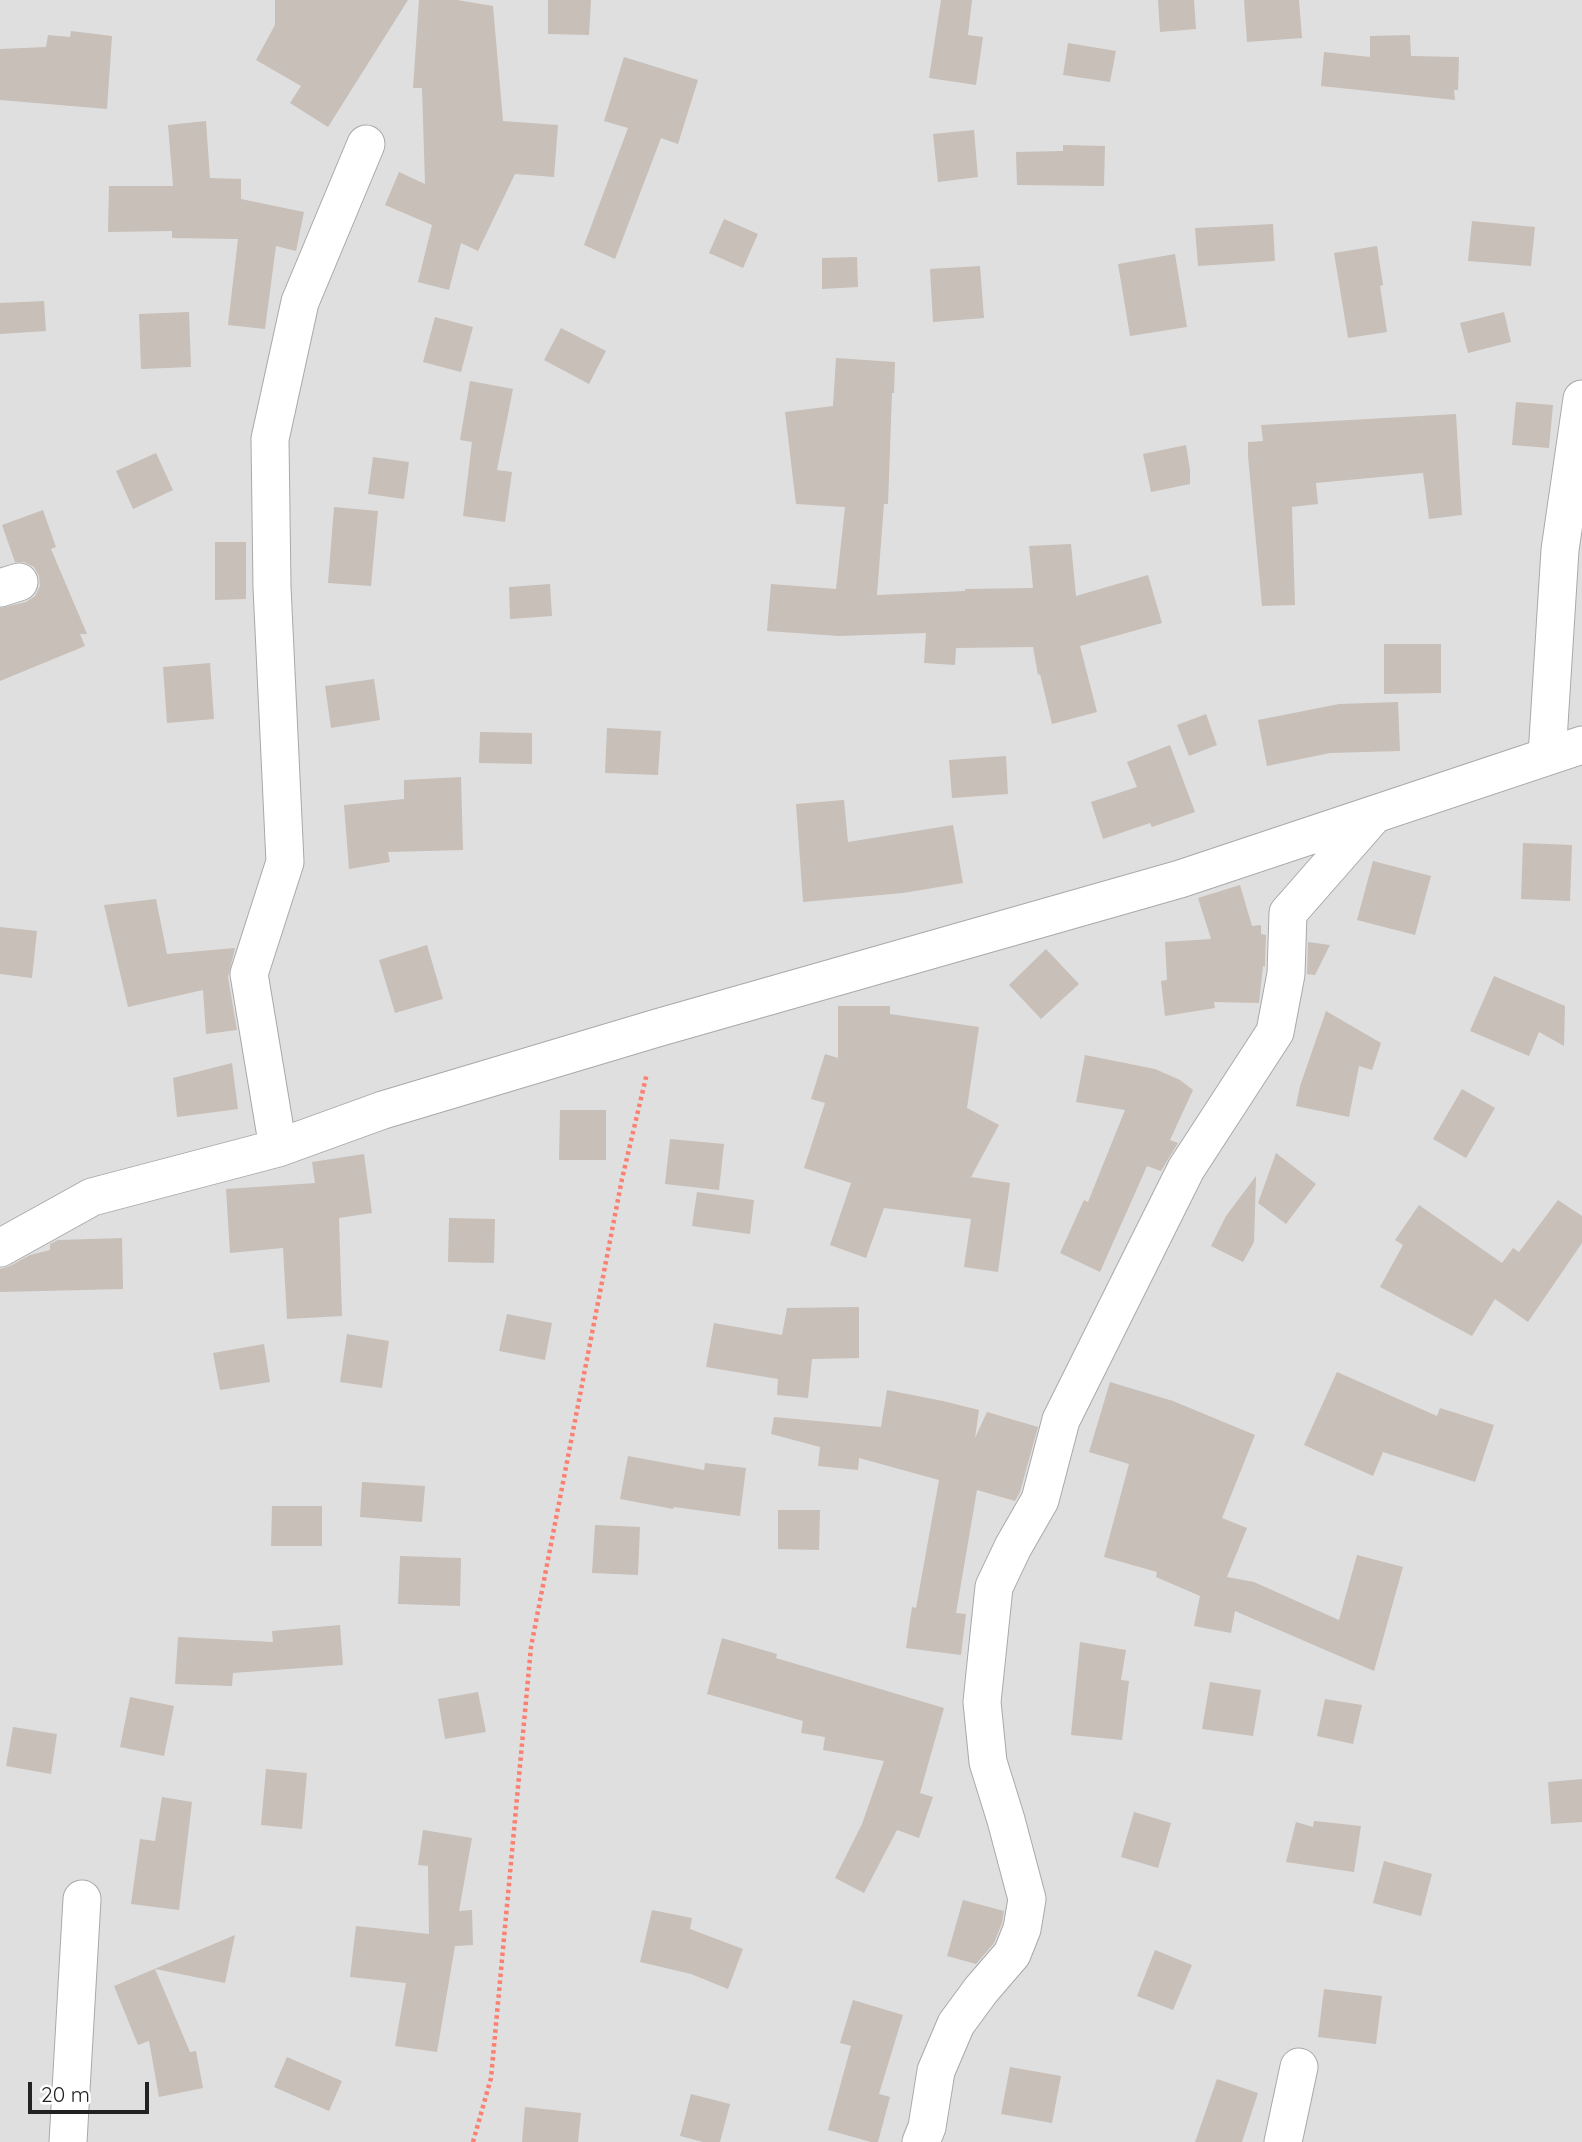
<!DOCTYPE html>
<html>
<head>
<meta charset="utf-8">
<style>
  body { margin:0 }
  #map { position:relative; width:1582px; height:2142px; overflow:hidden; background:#f2efe9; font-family:Quicksand,sans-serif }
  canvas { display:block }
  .scale { position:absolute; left:28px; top:2082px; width:121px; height:32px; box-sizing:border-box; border:4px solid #222; border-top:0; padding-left:9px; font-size:21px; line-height:24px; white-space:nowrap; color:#222; -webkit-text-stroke:5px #fff; paint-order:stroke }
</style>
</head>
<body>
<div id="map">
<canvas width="1582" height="2142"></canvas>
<div class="scale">20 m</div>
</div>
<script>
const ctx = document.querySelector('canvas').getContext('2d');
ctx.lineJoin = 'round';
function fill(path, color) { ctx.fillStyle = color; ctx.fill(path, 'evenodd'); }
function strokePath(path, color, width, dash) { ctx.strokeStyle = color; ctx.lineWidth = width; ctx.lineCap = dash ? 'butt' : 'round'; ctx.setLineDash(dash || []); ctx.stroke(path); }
fill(new Path2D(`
  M0 0H1582V2142H0Z`), '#e0dfdf');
fill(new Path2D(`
  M275 0H408L328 127 290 103 301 86 256 60 275 25Z
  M419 0H457L493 6 503 121 558 125 554 177 515 174 478 251 461 243 449 290 418 282 432 225 385 205 399 172 425 184 422 88H413Z
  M548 0H591L589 35 548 34Z
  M941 0H972L968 35 983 37 976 85 929 78Z
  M1158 0H1194L1196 29 1160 32Z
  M1244 0H1299L1302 38 1247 42Z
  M71 31 112 36 107 109 0 100V49L46 47 48 35 70 37Z
  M1410 35 1411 56 1459 57 1458 90H1454L1455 100 1321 86 1324 52 1370 57V36Z
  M1068 43 1116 51 1110 82 1063 75Z
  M624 57 698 80 678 144 661 138 615 259 584 245 628 128 604 121Z
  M206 121 210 178 241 179V199L304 212 296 251 276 246 265 329 228 325 238 239 172 238V231L108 232 109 186H173L168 125Z
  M974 130 978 177 938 182 933 134Z
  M1063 145 1105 146 1104 186 1017 185 1016 152 1063 151Z
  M724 219 758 234 743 268 709 253Z
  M1472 221 1535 227 1531 266 1468 261Z
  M1273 224 1275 261 1198 266 1195 228Z
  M1377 246 1383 285 1380 286 1387 332 1348 338 1334 253Z
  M1175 254 1187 327 1130 336 1118 264Z
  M857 257 858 287 822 289V258Z
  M980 266 984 318 933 322 930 269Z
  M44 301 46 331 0 334V303Z
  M189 312 191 367 141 369 139 314Z
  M1504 312 1511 342 1468 353 1460 323Z
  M435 317 473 327 461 372 423 362Z
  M561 328 606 351 589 384 544 360Z
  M836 358 895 362 894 393H892L888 504H884L877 595 965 591V589L1033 588 1029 546 1071 544 1076 596 1148 575 1162 623 1080 646 1097 712 1052 724 1040 674 1038 675 1033 647 956 648 955 665 924 663 926 633 839 636 767 631 771 584 836 589 845 507 796 504 785 412 833 406Z
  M470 381 513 389 497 470 512 472 505 522 463 516 472 442 460 440Z
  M1516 402 1553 405 1549 448 1512 445Z
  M1456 414 1462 515 1429 519 1423 473 1316 483 1318 504 1292 507 1295 605 1262 606 1248 456V442L1263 441 1261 425Z
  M1186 445 1190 470V484L1151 492 1143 454Z
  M156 453 173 490 133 509 116 471Z
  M373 457 409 462 404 499 368 494Z
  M334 507 378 511 371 586 328 583Z
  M43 510 56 547 51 549 87 634H80L85 646 0 681V608L26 602 35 596 40 586 39 576 34 567 24 562H15L2 525Z
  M215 542H246V599L215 600Z
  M550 584 552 616 510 619 509 587Z
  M1384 644H1441V693L1384 694Z
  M210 663 214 719 167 723 163 667Z
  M374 679 380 720 331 728 325 686Z
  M1398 702 1400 751 1330 753 1267 766 1258 720 1339 704Z
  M1206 714 1217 745 1189 756 1177 725Z
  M607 728 661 731 658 775 605 773Z
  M480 732 532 733V764L479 763Z
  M1170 745 1195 812 1152 827 1150 823 1103 839 1091 802 1137 787 1127 762Z
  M1006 756 1008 794 952 798 949 760Z
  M461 777 463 850 388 852 390 862 349 869 344 805 404 799V780Z
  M844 800 848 842 953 825 963 883 903 893 803 902 796 804Z
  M1523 843 1572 845 1570 901 1521 899Z
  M1373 861 1431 876 1415 935 1357 920Z
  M1240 885 1252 926 1261 925V934L1266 935 1265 967 1263 966 1259 1003 1214 1002 1215 1008 1165 1016 1161 981 1167 980 1165 942 1211 939 1198 898Z
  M156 899 167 954 235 948 228 977 237 1030 206 1034 203 990 128 1007 104 905Z
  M0 927 37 931 32 978 0 974Z
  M1308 942 1330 945 1315 975 1307 974Z
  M427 945 443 999 395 1013 379 960Z
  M1046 949 1079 984 1041 1019 1009 985Z
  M1494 976 1565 1006 1564 1046 1539 1032 1529 1056 1470 1031Z
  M838 1006H890V1014L979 1027 967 1108 999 1125 971 1177 1010 1183 998 1272 964 1267 971 1219 884 1208 866 1258 830 1245 851 1183 804 1168 825 1103 811 1099 825 1054 838 1058Z
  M1326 1011 1381 1043 1372 1070 1359 1066 1349 1117 1296 1106 1300 1086Z
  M1085 1055 1155 1069 1180 1080 1193 1090 1170 1140 1178 1143 1161 1171 1147 1166 1100 1272 1060 1253 1084 1200 1088 1202 1125 1110 1076 1102Z
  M232 1063 238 1109 177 1117 173 1078Z
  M1462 1089 1495 1108 1466 1158 1433 1139Z
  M560 1110H606V1160H559Z
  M670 1139 724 1144 719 1190 665 1184Z
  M1276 1153 1316 1184 1286 1224 1258 1203Z
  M364 1154 372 1213 339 1218 342 1316 287 1319 283 1248 230 1253 226 1189 315 1183 312 1162Z
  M1256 1176 1254 1242 1243 1262 1211 1246 1226 1216Z
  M697 1192 754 1200 750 1234 692 1226Z
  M1558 1200 1582 1216V1243L1528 1322 1495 1299 1472 1336 1380 1287 1403 1245 1395 1240 1419 1205 1502 1263 1513 1248 1519 1252Z
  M449 1218 495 1219 494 1263 448 1262Z
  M122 1238 123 1289 0 1292V1269L10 1266 30 1255 50 1250V1244L58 1240Z
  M859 1307V1358L812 1359 808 1398 777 1395 778 1379 706 1367 714 1323 782 1335 787 1308Z
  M507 1314 552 1323 545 1360 499 1351Z
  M347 1334 389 1341 382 1388 340 1382Z
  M264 1344 270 1382 220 1390 213 1353Z
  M1337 1372 1437 1416 1440 1408 1494 1425 1475 1482 1383 1452 1373 1476 1304 1445Z
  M1110 1382 1173 1401 1255 1435 1222 1518 1247 1528 1227 1577 1254 1582 1339 1620 1357 1555 1403 1567 1374 1671 1235 1611 1231 1633 1194 1626 1200 1596 1156 1577 1157 1572 1104 1557 1129 1464 1089 1452Z
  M887 1390 943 1401 979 1410 975 1438 987 1412 1038 1427 1020 1492 1015 1501 977 1490 956 1613 966 1614 961 1655 906 1648 912 1607 916 1608 939 1480 859 1458 858 1470 818 1466 820 1447 771 1434 774 1417 881 1427Z
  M628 1456 704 1470 705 1463 746 1468 740 1516 674 1507 673 1509 620 1499Z
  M362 1482 425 1486 422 1522 360 1517Z
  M272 1506H322V1546H271Z
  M778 1510H820L819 1550 778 1549Z
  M595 1525 640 1527 638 1575 592 1573Z
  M400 1556 461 1558 460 1606 398 1604Z
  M340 1625 343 1665 233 1673 232 1686 175 1684 178 1637 273 1642 272 1631Z
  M722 1638 777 1654 776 1658 944 1708 920 1793 933 1797 919 1838 897 1830 864 1893 835 1878 862 1824 884 1761 823 1750 825 1737 801 1733 803 1721 707 1694Z
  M1080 1642 1126 1650 1121 1680 1129 1681 1122 1740 1071 1735Z
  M1210 1682 1261 1690 1253 1736 1202 1729Z
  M478 1692 486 1732 445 1739 438 1699Z
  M130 1697 174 1706 164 1756 120 1747Z
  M1325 1699 1362 1705 1353 1744 1317 1736Z
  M13 1727 57 1734 51 1774 6 1766Z
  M266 1769 307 1773 302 1829 261 1825Z
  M1582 1779V1822L1551 1824 1548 1782Z
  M162 1797 192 1802 179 1910 131 1904 140 1839 155 1841Z
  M1134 1812 1171 1823 1158 1868 1121 1857Z
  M1314 1821 1361 1826 1354 1872 1286 1862 1296 1822 1313 1827Z
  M423 1830 472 1838 459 1911 472 1910 473 1945 455 1946 437 2052 395 2046 406 1983 350 1977 356 1926 429 1934 428 1866 418 1865Z
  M1384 1861 1432 1874 1421 1916 1373 1903Z
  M963 1900 1004 1911 1002 1923 994 1943 976 1964 947 1956Z
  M652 1910 692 1918 690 1929 743 1949 728 1989 691 1974 640 1962Z
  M235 1935 225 1983 155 1969 190 2052 196 2051 203 2088 159 2097 149 2041 138 2045 114 1986Z
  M1155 1950 1192 1965 1173 2010 1137 1996Z
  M1324 1989 1382 1996 1376 2044 1318 2037Z
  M853 2000 903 2015 879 2094 890 2097 878 2142H871L828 2130 851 2046 840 2043Z
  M287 2057 342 2081 329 2111 274 2087Z
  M1010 2067 1061 2076 1052 2123 1001 2114Z
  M1217 2079 1258 2093 1242 2142H1195Z
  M691 2094 730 2104 720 2142H703L680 2136Z
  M525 2107 581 2113 578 2142H522Z`), '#c7bfb8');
const minor = new Path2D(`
  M0 588 19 582
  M1547 756 1560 550 1582 399
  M278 1148 249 974 285 862 272 587 270 439 300 302 366 144
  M0 1248 92 1197 278 1148 383 1110 657 1028 1180 879 1582 745
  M68 2142 82 1899
  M921 2142 927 2127 936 2071 956 2024 981 1990 1012 1954 1022 1929 1027 1899 1006 1820 988 1762 982 1702 994 1587 1013 1547 1040 1500 1061 1420 1186 1169 1275 1032 1286 974 1288 913 1373 816
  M1283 2142 1299 2067`);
strokePath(minor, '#a9a9a9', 39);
strokePath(new Path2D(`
  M473 2142 491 2078 531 1647 622 1179 647 1073`), '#fa8072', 4.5, [3.5, 3.5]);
strokePath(minor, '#fff', 37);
</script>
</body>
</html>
